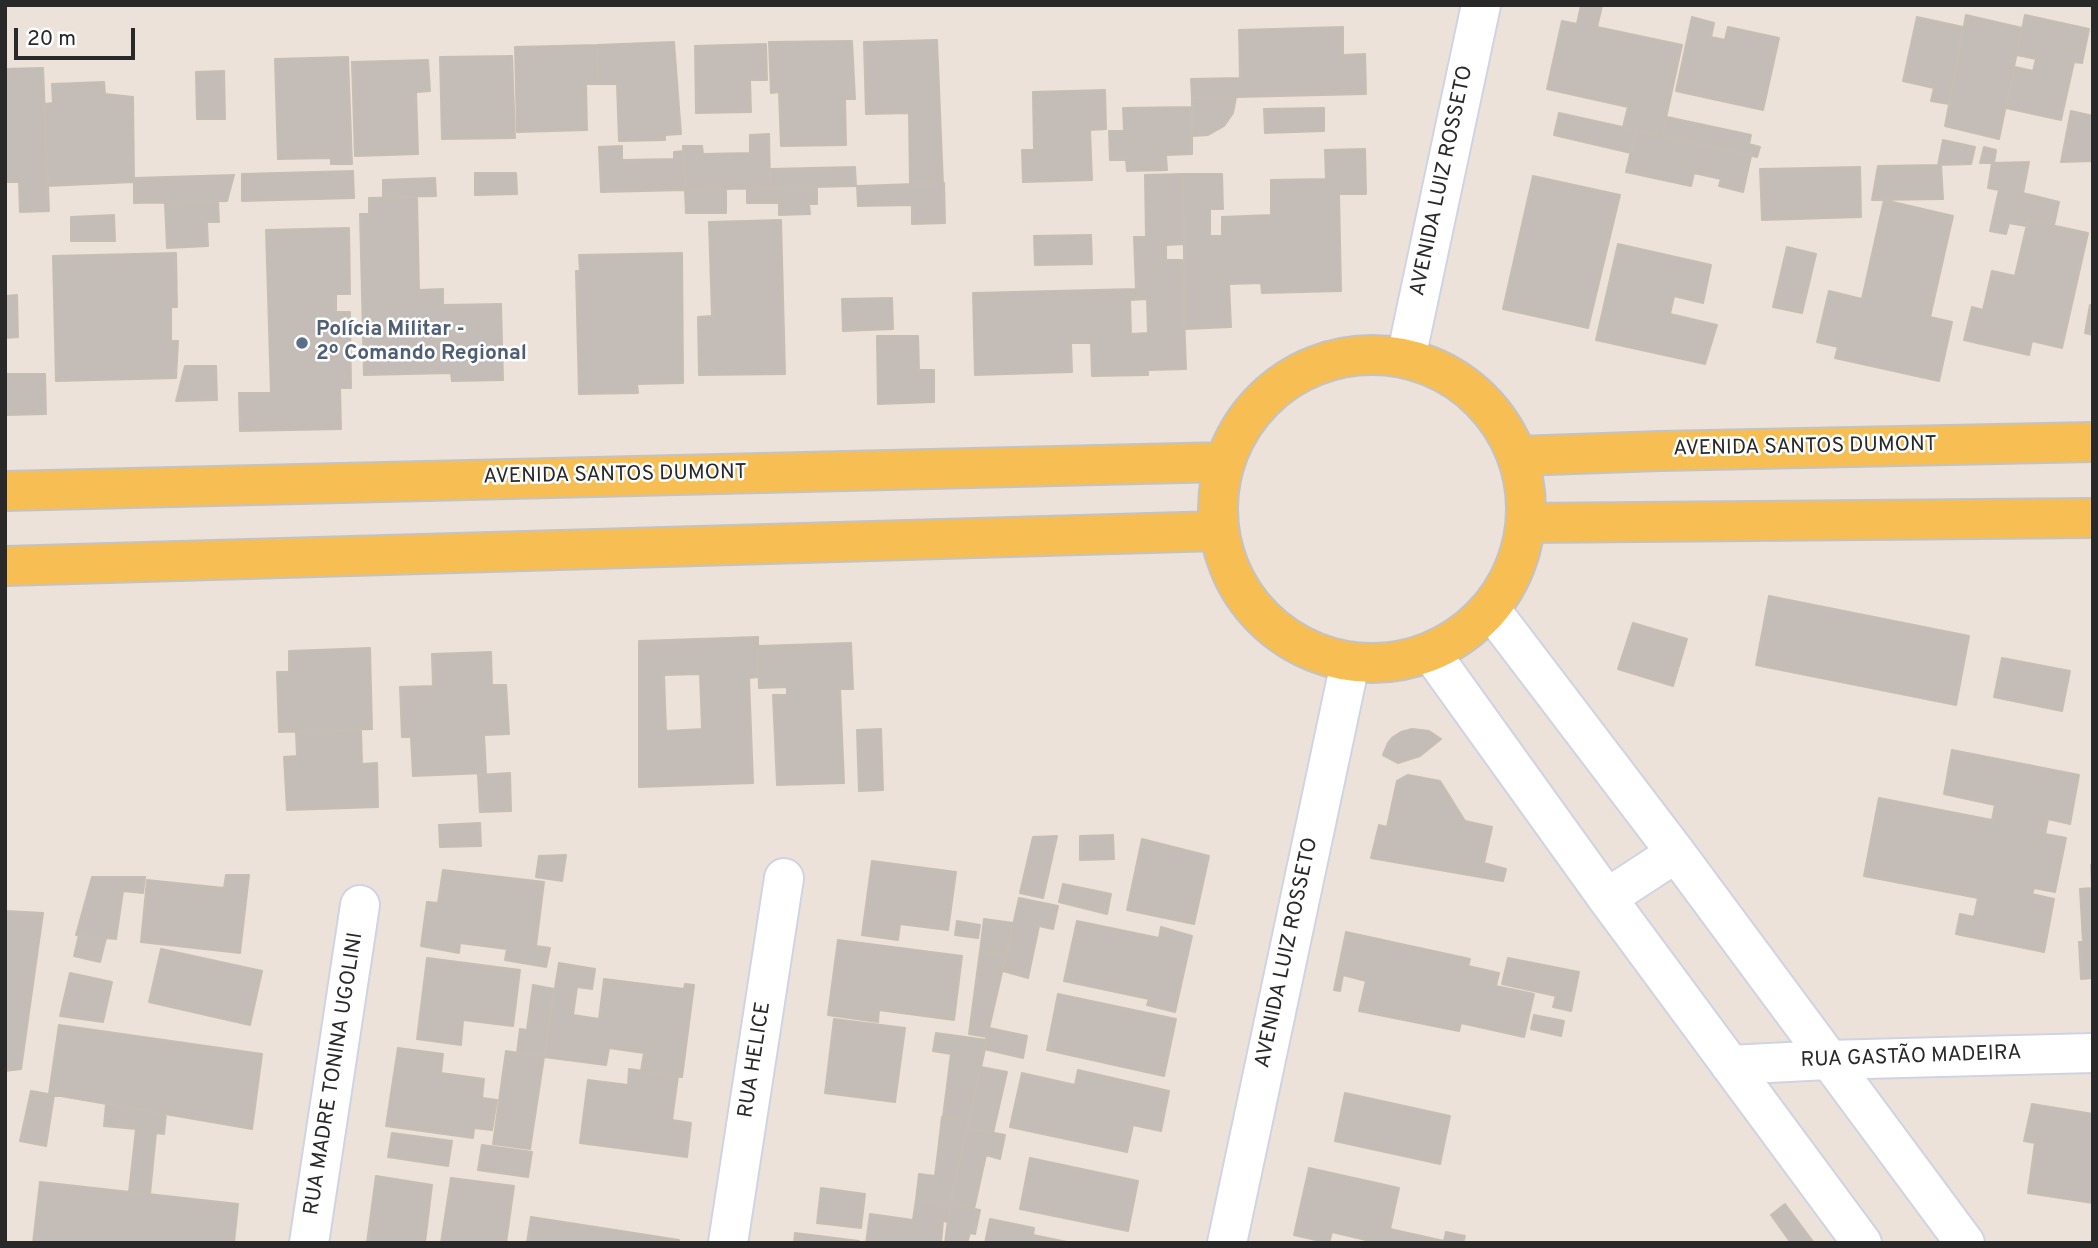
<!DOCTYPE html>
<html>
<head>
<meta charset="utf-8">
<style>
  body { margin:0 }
  #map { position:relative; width:2098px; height:1248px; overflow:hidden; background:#ece2d9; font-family:Overpass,sans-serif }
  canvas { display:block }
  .frame { position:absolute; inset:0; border:7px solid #292929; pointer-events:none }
  .scale { position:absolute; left:14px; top:28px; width:121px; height:32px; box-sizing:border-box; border:4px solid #292929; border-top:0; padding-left:9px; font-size:21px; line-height:24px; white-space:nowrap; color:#292929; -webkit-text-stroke:5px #fff; paint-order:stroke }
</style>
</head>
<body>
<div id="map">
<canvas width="2098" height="1248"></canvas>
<div class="frame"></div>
<div class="scale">20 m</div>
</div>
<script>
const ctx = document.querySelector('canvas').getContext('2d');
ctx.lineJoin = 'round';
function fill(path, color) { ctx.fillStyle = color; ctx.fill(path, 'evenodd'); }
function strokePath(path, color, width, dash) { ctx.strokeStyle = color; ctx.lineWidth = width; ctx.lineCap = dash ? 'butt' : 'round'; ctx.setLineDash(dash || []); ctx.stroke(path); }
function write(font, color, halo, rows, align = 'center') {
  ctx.font = font + ' Overpass,sans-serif'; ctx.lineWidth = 5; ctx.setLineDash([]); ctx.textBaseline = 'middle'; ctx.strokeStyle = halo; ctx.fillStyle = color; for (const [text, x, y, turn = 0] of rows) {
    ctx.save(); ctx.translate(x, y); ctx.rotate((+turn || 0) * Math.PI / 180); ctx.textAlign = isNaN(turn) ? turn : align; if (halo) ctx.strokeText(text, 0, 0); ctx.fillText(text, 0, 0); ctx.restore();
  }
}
const building = new Path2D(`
  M1581 5 1602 6 1597 27 1682 45 1662 136 1623 127 1628 107 1547 89 1562 21 1577 24Z
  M1966 15 2022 28 1999 139 1945 126Z
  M2025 15 2089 29 2082 63 2074 62 2061 120 2006 108 2015 67 2033 71 2036 59 2017 55Z
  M1692 17 1714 23 1711 37 1725 40 1728 27 1779 38 1763 110 1676 91Z
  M1917 17 1963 27 1949 104 1931 101 1934 88 1903 81Z
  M1343 27V55L1365 54 1366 94 1192 98 1191 79 1240 78 1239 30Z
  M937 40 943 184H910L909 113 866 114 864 42Z
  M852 41 855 99H845L846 145 781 146 779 92 771 93 769 42Z
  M674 42 681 134 665 135V140L619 141 617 84H598L597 45Z
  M766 44 767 80H750L751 112 696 113 695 46Z
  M597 45 598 84H586L587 130 517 132 515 47Z
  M512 56 515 138 442 139 440 57Z
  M348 57 352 164H331V158L278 159 275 59Z
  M428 60 430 91 416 92 418 154 355 156 352 62Z
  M43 68 49 211 20 212 19 182H5V69Z
  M224 71 225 119H197L196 72Z
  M104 82 105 94 133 97 134 182 47 186 44 104 53 103 52 84Z
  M1105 90 1106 129 1090 130 1092 180 1023 182 1022 150H1034L1033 92Z
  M1236 97 1233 113 1224 126 1208 135 1192 136V98Z
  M1192 107V154L1166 155 1167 170 1127 171 1126 160H1110L1109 131H1124L1123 108Z
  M1324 108V131L1265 133 1264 109Z
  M2071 111 2093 116V161L2061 162Z
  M1559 113 1636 130 1631 153 1554 135Z
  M1667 117 1751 135 1749 144 1760 147 1757 157 1662 136Z
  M1636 130 1751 156 1743 192 1719 186 1721 179 1694 173 1691 186 1626 172Z
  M769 134 770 188 685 190 683 146H702L703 154 750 153V135Z
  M1943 140 1975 147 1971 164 1938 165Z
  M622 146V160L674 159V152L684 151 685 190 601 192 599 147Z
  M1984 147 1996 150 1994 163H1980Z
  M1365 149 1366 194H1339L1341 291 1262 293 1261 283 1229 284 1231 327 1185 329 1183 174H1222L1223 209H1210V236H1222V217L1271 215V180L1326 179 1325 150Z
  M2029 162 2023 193 2059 202 2054 225 2028 220 2026 226 2009 223 2006 234 1990 231 1999 190 1988 188 1992 163Z
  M1941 165 1943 199 1872 200 1878 166Z
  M855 167 856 186 770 188V169Z
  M1860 167 1861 217 1762 220 1760 169Z
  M353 171 354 198 242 201V174Z
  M475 173H516L517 194 475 195Z
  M1183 174 1184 244 1166 245V260H1182L1186 369 1148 370V375L1092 376 1091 343H1071L1072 372 975 375 973 293 1136 289 1134 237H1146L1145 175Z
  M234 175 227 201 134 203V178Z
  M1533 176 1620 195 1588 328 1503 309Z
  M435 178 436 196 383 197V180Z
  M944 183 945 223 912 224V205L858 206 857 186Z
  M817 186V204H809L810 214 779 215V203H747V189Z
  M726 189V213H686L685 190Z
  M417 197 419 290 443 289V305L501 304 503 380 452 381 451 373 364 375 360 214H369V198Z
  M1884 200 1953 216 1930 317 1952 322 1939 381 1835 358 1838 347 1817 342 1829 291 1862 299Z
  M218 202 219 222H207L208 246 167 248 165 203Z
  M114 215 115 241H71V217Z
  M781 220 785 374 699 375 698 317 712 316 709 222Z
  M2028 220 2088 233 2062 348 2032 341 2029 355 1964 340 1972 307 1983 310 1992 271 2015 276Z
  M349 228 350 294H336V312H350L351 388H340L341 429 240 431 239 393H271L266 230Z
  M1091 235 1092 264 1035 265 1034 236Z
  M1618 244 1711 265 1703 303 1674 296 1670 314 1717 325 1705 364 1596 340Z
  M1787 247 1816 254 1802 313 1773 307Z
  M176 253 177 307H171V341H178L176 378 56 381 53 256Z
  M682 253 683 383 637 384 638 393 579 394 576 271H580L579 255Z
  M17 295 18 337 5 338V296Z
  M892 298 893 329 843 331 842 299Z
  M1147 299 1148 333 1131 334 1130 300Z
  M2090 305 2093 306V335L2085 333Z
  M877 336H918L919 370H934V402L878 404Z
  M185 366H216L217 400 176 401Z
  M5 374H45L46 414 6 415Z
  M1769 596 1969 636 1956 705 1756 665Z
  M1633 623 1687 639 1673 686 1618 669Z
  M758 637V677L749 678 753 783 639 787V641Z
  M851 643 853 689H840L844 783 777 785 773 695H787V687L759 688 758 646Z
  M370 648 372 729 279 732 277 672H289V651Z
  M491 652 492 685H506L509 734 484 735 486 773 413 776 411 737H402L400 687 433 686 432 654Z
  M2002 658 2070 671 2062 711 1994 697Z
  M700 674 702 729 666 731 664 675Z
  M881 729 883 790 859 791 857 730Z
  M1412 729 1429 731 1441 739 1420 756 1398 763 1383 755 1388 743 1393 737 1401 732Z
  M361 730 362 764 377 763 378 807 287 810 284 757 297 756 296 732Z
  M1952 750 2079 775 2070 824 2048 819 2045 834 2066 838 2055 892 2034 888 2032 894 2054 899 2044 952 1956 934 1960 914 1974 917 1978 898 1864 876 1879 798 1992 820 1995 805 1944 794Z
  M510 773 511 811 480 812 478 775Z
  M1408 775 1440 781 1465 821 1492 827 1484 863 1506 869 1503 881 1371 858 1379 825 1387 827 1397 781Z
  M480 823 481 846 440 847 439 825Z
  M1113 835 1114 859 1080 860V836Z
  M1057 836 1043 898 1020 893 1033 837Z
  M1142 839 1209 856 1194 924 1127 910Z
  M566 855 562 881 536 877 539 856Z
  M872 861 956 872 948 930 900 924 898 940 862 935Z
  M2091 865H2093V978L2081 979 2079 942H2083L2080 889 2092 888Z
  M443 870 544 882 536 946 550 948 546 967 505 960 507 949 460 943 459 953 421 946 427 902 438 903Z
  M226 875H249L240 953 141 942 147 880 224 888Z
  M92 877H145L143 893 123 891 116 939 76 935Z
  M1063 884 1111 894 1107 914 1059 902Z
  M1019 898 1058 906 1053 929 1039 926 1028 978 1003 971Z
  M5 911 43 913 21 1069 5 1071Z
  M984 919 1013 923 1006 955 980 951Z
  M957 921 980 925 978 938 955 935Z
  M1077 921 1159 938 1161 927 1192 936 1175 1012 1147 1005 1149 999 1064 981Z
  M1346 932 1470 959 1468 966 1499 973 1496 986 1534 994 1524 1037 1461 1023 1459 1031 1359 1011 1366 981 1343 975 1340 991 1334 990Z
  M79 935 106 938 100 962 74 956Z
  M838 940 962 956 954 1020 879 1010 878 1022 828 1015Z
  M161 949 262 971 250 1025 149 1002Z
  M980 951 1006 955 987 1037 969 1034Z
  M427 958 520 970 513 1026 463 1020 461 1045 417 1039Z
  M1508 958 1579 972 1571 1011 1553 1007 1556 996 1502 984Z
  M559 963 595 969 592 989 577 987 573 1015 599 1019 604 979 684 989 685 984 694 985 682 1077 641 1071 644 1053 609 1048 606 1065 544 1057Z
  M70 973 112 982 103 1022 60 1016Z
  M533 985 554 989 544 1057 517 1053 520 1029 527 1030Z
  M1058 994 1176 1019 1164 1076 1047 1050Z
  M1534 1015 1564 1021 1561 1036 1531 1029Z
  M834 1019 905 1028 895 1102 825 1093Z
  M59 1025 262 1054 252 1129 49 1094Z
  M989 1028 1027 1036 1023 1058 984 1049Z
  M936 1033 987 1040 969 1121 943 1117 951 1054 933 1051Z
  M398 1048 443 1054 441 1073 484 1079 482 1098 497 1100 492 1130 474 1128 473 1138 386 1126Z
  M506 1051 544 1057 530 1149 493 1144Z
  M981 1067 1007 1072 993 1133 967 1128Z
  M629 1069 678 1076 672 1120 691 1123 687 1157 580 1143 588 1080 628 1085Z
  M1078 1070 1169 1091 1161 1131 1133 1125 1127 1152 1010 1127 1022 1073 1075 1085Z
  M31 1091 54 1095 46 1146 20 1141Z
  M1345 1093 1450 1116 1440 1164 1335 1141Z
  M106 1104 166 1114 164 1134 156 1133 150 1194 129 1192 136 1129 104 1126Z
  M2032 1104 2093 1114V1203L2028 1193 2035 1143 2024 1141Z
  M942 1117 969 1121 950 1204 916 1200 919 1174 935 1176Z
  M967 1128 1005 1135 1000 1159 986 1155 974 1209 950 1204Z
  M392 1133 452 1141 448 1166 388 1157Z
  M482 1145 532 1152 528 1177 478 1170Z
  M1030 1158 1138 1181 1128 1231 1020 1209Z
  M1309 1168 1399 1188 1390 1229 1444 1241 1446 1232 1465 1236 1463 1243H1366V1240L1332 1232 1329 1243 1294 1235Z
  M376 1176 432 1185 425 1243H367Z
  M451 1178 514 1186 506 1243H441Z
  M40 1182 238 1204 234 1243H33Z
  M821 1188 865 1194 861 1228 817 1223Z
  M916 1200 950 1204 948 1222 943 1221 941 1243H866L870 1214 913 1220Z
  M950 1204 980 1210 975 1234 970 1233 967 1243H945Z
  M1785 1204 1814 1243H1791L1771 1215Z
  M531 1217 679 1240V1243H527Z
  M990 1219 1034 1228 1033 1235 1072 1243H985Z
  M795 1233 859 1241V1243H794Z`);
fill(building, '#c4bcb6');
strokePath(building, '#c7beb3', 2);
const minor = new Path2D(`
  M1406 358 1481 5
  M1491 610 1676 853 1965 1243
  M1431 653 1607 898 1862 1243
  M1607 898 1676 853
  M1730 1065 1827 1060 2093 1053
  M309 1243 360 905
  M728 1243 784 878
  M1227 1243 1350 663`);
const major = new Path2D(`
  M1218 509a154 154 0 1 1 308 0a154 154 0 1 1-308 0Z
  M1518 456 1660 451 2093 442
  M5 491 1225 462
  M1527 523 2093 518
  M5 566 1219 531`);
strokePath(minor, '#cfd4e2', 42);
strokePath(major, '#c3c3c3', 42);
strokePath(minor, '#fff', 38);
strokePath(major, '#f7bf53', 38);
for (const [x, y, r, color] of [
  [302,343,7,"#5c6f8a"]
]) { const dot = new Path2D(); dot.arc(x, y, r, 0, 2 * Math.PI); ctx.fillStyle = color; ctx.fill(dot); strokePath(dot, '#fff', 2.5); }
write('21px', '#292929', '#fff', [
  ["AVENIDA LUIZ ROSSETO",1443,181,-78],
  ["AVENIDA SANTOS DUMONT",1805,448,-1],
  ["AVENIDA SANTOS DUMONT",615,476,-1],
  ["AVENIDA LUIZ ROSSETO",1288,953,-78],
  ["RUA GASTÃO MADEIRA",1911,1058,-2],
  ["RUA HELICE",756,1060,-81],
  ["RUA MADRE TONINA UGOLINI",335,1074,-81]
]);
write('bold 21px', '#4e5e75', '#fff', [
  ["Polícia Militar -",316,331],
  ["2º Comando Regional",316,355]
], 'left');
</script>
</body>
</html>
